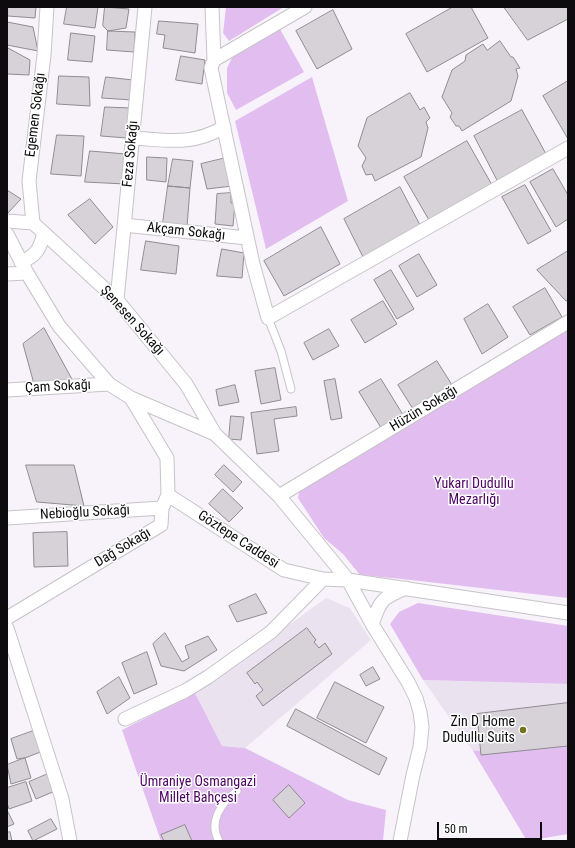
<!DOCTYPE html>
<html>
<head>
<meta charset="utf-8">
<style>
  body { margin:0 }
  #map { position:relative; width:575px; height:848px; overflow:hidden; background:#f8f3fa; font-family:"Roboto Condensed",sans-serif }
  canvas { display:block }
  .frame { position:absolute; inset:0; border:8px solid #0d0b0e; pointer-events:none }
  .scale { position:absolute; left:437px; top:822px; width:105px; height:18px; box-sizing:border-box; border:2px solid #0d0b0e; border-top:0; padding-left:5px; font-size:12px; line-height:14px; white-space:nowrap; color:#0d0b0e; -webkit-text-stroke:3px #fff; paint-order:stroke }
</style>
</head>
<body>
<div id="map">
<canvas width="575" height="848"></canvas>
<div class="frame"></div>
<div class="scale">50 m</div>
</div>
<script>
const ctx = document.querySelector('canvas').getContext('2d');
ctx.lineJoin = 'round';
function fill(path, color) { ctx.fillStyle = color; ctx.fill(path, 'evenodd'); }
function strokePath(path, color, width, dash) { ctx.strokeStyle = color; ctx.lineWidth = width; ctx.lineCap = dash ? 'butt' : 'round'; ctx.setLineDash(dash || []); ctx.stroke(path); }
function write(font, color, halo, rows, align = 'center') {
  ctx.font = font + ' "Roboto Condensed",sans-serif'; ctx.lineWidth = 3; ctx.setLineDash([]); ctx.textBaseline = 'middle'; ctx.strokeStyle = halo; ctx.fillStyle = color; for (const [text, x, y, turn = 0] of rows) {
    ctx.save(); ctx.translate(x, y); ctx.rotate((+turn || 0) * Math.PI / 180); ctx.textAlign = isNaN(turn) ? turn : align; if (halo) ctx.strokeText(text, 0, 0); ctx.fillText(text, 0, 0); ctx.restore();
  }
}
fill(new Path2D(`
  M326 598 350 608 371 640 245 748 222 746 195 693Z
  M423 680 568 684V746L473 751Z`), '#ebe2ef');
fill(new Path2D(`
  M226 7H284L229 41 223 33Z
  M280 29 304 72 236 110 227 93V68L233 56Z
  M312 77 348 201 266 249 235 121Z
  M568 327V598L402 579 360 575 343 554 324 538 298 498 300 487Z
  M418 603 568 626V684L423 680 390 624 399 612Z
  M195 693 222 746 245 748 348 800 386 810 383 841H161L122 730Z
  M568 746V834L527 841 473 751Z`), '#e2bef0');
const building = new Path2D(`
  M8 7H36L35 18 8 16Z
  M67 7H98L95 28 64 24Z
  M105 7 129 9 126 28 108 31 103 26Z
  M453 7H471L488 38 427 72 406 34Z
  M504 7H568V19L528 40Z
  M333 10 352 49 317 69 296 31Z
  M159 21 198 24 195 53 163 48 165 35 157 34Z
  M7 22 33 27 38 51 7 45Z
  M108 31 135 32 134 52 107 50Z
  M71 33 95 36 92 62 68 60Z
  M500 41 511 57H513L520 68 516 69 518 76 511 101 462 131 459 126H456L450 117 452 113 442 97 452 70 465 61 466 55 483 44 487 50Z
  M8 48 30 60 29 75 7 74Z
  M181 56 205 60 202 84 176 80Z
  M59 76 89 77 90 106 57 104Z
  M106 77 133 80 132 100 102 98Z
  M568 81V139L543 96Z
  M410 93 420 110 424 107 430 118 426 122 428 128 421 157 375 181 372 174 366 175 362 166 366 158 358 146 367 118Z
  M105 107 131 108 127 138 101 136Z
  M522 110 546 154 498 182 474 136Z
  M57 135 84 136 81 176 51 174Z
  M467 141 492 185 429 220 404 177Z
  M90 151 126 154 125 184 85 182Z
  M147 157 167 158 166 182 147 180Z
  M226 158 232 186 207 189 201 164Z
  M173 159 193 161 190 188 168 186Z
  M553 169 568 195V219L556 227 530 182Z
  M525 185 551 231 528 244 502 197Z
  M168 186 190 188 187 227 163 223Z
  M400 187 420 225 363 257 344 219Z
  M7 190 21 199 7 214Z
  M231 193V203H235L233 226 215 224 217 194Z
  M90 199 113 227 95 244 68 215Z
  M321 227 340 264 284 296 264 261Z
  M146 241 179 246 176 274 141 270Z
  M222 249 244 253 242 278 217 276Z
  M568 251V300L566 301 537 270Z
  M419 254 437 285 417 297 399 266Z
  M391 270 414 309 397 319 374 280Z
  M545 288 562 317 530 335 513 307Z
  M383 301 397 324 365 343 351 320Z
  M488 304 508 337 482 354 464 319Z
  M44 328 73 381 34 384 23 344Z
  M329 329 339 346 313 360 304 343Z
  M437 361 452 385 413 409 398 385Z
  M275 368 281 400 261 404 255 371Z
  M335 379 342 418 331 420 324 381Z
  M381 379 405 418 383 431 359 392Z
  M235 385 239 402 219 406 216 390Z
  M296 407 297 416 274 419 279 451 257 454 251 413Z
  M231 416 244 417 241 440 229 439Z
  M26 465H74L84 506 37 502Z
  M224 465 242 482 233 492 215 475Z
  M223 489 243 508 229 522 209 504Z
  M67 532 68 566 34 567 33 533Z
  M256 594 267 613 237 622 229 606Z
  M307 628 316 640 314 642 319 648 325 643 332 654 263 706 256 696 263 690 257 682 255 684 247 673Z
  M165 633 182 662 189 658 185 646 208 636 217 650 184 671 161 666 153 644Z
  M147 652 157 684 134 694 122 663Z
  M373 667 380 679 366 686 360 675Z
  M119 677 130 698 107 714 97 692Z
  M335 682 384 707 366 743 317 718Z
  M568 703V746L481 755 477 714Z
  M296 709 387 758 379 775 287 726Z
  M36 730 43 751 25 758 17 759 11 739Z
  M25 758 31 778 11 784 7 765Z
  M48 774 55 791 36 799 29 782Z
  M26 782 32 801 9 809 7 803V788Z
  M289 785 305 803 289 818 273 800Z
  M7 810 14 824 7 827Z
  M51 819 57 829 33 841 28 831Z
  M185 825 192 841H164L161 835Z
  M10 832 12 841H7V833Z`);
fill(building, '#d6d2d8');
strokePath(building, '#8f8b91', 1);
const service = new Path2D(`
  M268 318 281 351 291 389
  M219 841C208 822 221 803 237 791`);
const minor = new Path2D(`
  M212 7 214 60 211 68 253 264 268 318 568 148
  M214 60 305 7
  M133 138C168 140 192 146 224 127
  M7 221 33 223 117 300 186 384 215 434
  M33 223 29 181 44 55 47 7
  M124 225 247 238
  M7 234 27 273 59 326 109 384 131 398 215 434 279 496 348 580 372 624 408 682 416 698 420 712 422 727 420 747 413 775 400 841
  M21 262C36 256 40 249 44 233
  M7 274 27 273
  M117 300 145 7
  M7 390 109 384
  M168 495 284 570 323 579 348 580 568 613
  M279 496 568 322
  M7 518 162 508
  M7 618 161 525 162 508 168 495 167 458 131 398
  M372 624C381 599 382 598 406 588
  M7 628 62 799 70 841
  M125 719 185 691 208 677 271 632 323 579`);
strokePath(service, '#c7c3c9', 9);
strokePath(minor, '#c7c3c9', 15);
strokePath(service, '#fff', 7);
strokePath(minor, '#fff', 13);
for (const [x, y, r, color] of [
  [523,730,4,"#72751c"]
]) { const dot = new Path2D(); dot.arc(x, y, r, 0, 2 * Math.PI); ctx.fillStyle = color; ctx.fill(dot); strokePath(dot, '#fff', 1.5); }
write('14px', '#0d0b0e', '#fff', [
  ["Egemen Sokağı",36,115,-83],
  ["Feza Sokağı",131,154,-85],
  ["Akçam Sokağı",186,232,6],
  ["Şenesen Sokağı",132,321,48],
  ["Çam Sokağı",58,387,-3],
  ["Hüzün Sokağı",424,409,-31],
  ["Nebioğlu Sokağı",85,513,-3],
  ["Göztepe Caddesi",238,540,33],
  ["Dağ Sokağı",123,548,-31]
]);
write('14px', '#4c0361', '#fff', [
  ["Yukarı Dudullu",474,484],
  ["Mezarlığı",474,500],
  ["Ümraniye Osmangazi",198,782],
  ["Millet Bahçesi",198,798]
]);
write('14px', '#0d0b0e', '#fff', [
  ["Zin D Home",515,722],
  ["Dudullu Suits",515,738]
], 'right');
</script>
</body>
</html>
